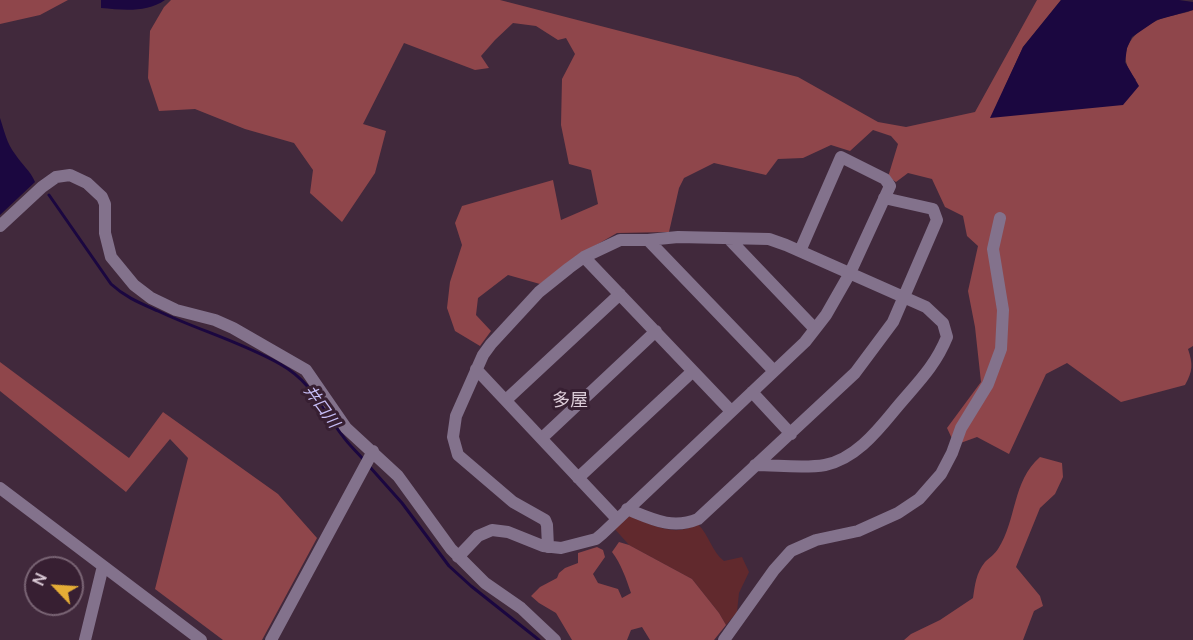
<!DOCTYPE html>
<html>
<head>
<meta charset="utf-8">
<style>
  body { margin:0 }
  #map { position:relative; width:1193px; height:640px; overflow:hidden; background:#41293c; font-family:Manrope,sans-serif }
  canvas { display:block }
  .north { position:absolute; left:24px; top:556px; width:60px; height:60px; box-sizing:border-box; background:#371f32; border:2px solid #796474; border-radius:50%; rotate:295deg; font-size:16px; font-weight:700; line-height:24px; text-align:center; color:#dcccd8 }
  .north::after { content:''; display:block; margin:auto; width:21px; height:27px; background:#e5ad36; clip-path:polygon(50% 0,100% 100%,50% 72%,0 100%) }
</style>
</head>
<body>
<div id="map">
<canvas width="1193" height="640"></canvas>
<div class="north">N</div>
</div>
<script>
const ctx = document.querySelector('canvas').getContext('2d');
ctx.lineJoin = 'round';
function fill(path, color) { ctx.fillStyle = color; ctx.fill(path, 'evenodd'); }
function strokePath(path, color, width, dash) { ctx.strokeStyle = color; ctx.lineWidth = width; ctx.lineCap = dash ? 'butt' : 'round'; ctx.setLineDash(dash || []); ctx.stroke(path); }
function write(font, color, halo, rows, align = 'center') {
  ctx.font = font + ' Manrope,"Noto Sans JP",sans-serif'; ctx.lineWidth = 6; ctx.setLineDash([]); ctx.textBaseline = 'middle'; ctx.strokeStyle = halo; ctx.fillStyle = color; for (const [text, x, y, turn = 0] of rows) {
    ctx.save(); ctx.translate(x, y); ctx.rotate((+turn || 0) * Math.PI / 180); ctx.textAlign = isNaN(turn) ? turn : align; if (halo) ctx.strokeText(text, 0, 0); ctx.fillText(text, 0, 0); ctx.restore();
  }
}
fill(new Path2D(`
  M630 516C653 525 674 538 698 524 709 535 712 552 724 561L742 557 749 572 739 593 737 612 726 625 719 613 692 579 629 545 613 527Z`), '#61292d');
fill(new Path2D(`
  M0 0H68L40 15 0 24Z
  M171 0H500L798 77 878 122 906 127 975 112 1037 0H1061L1023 47 1003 91 1136 80C1114 55 1130 33 1156 21 1167 15 1181 15 1193 10V346L1188 349C1193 364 1193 371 1185 385L1121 402 1067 363 1046 374 1009 454 977 437 955 445 947 428 981 382 975 327 968 291 978 246 967 236 963 216 945 207 932 179 908 173 896 182 888 177 898 144 891 136 873 130 850 151 831 145 803 158 778 159 766 175 714 163 684 178 679 188 669 232 617 233 579 255 540 284 508 275 478 298 476 315 491 331 480 346 455 331 447 308 450 282 462 245 455 223 462 206 553 180 561 220 598 204 591 170 569 164 561 125 562 79 575 54 566 38 558 40 536 26 513 23 495 40 481 56 489 68 475 70 404 43 363 124 386 131 375 173 342 222 310 193 313 170 294 143 245 129 195 109 159 111 148 78 150 31 164 7Z
  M0 362 129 458 163 412 278 494 317 538 262 640H223L155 589 188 458 170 439 126 492 0 391Z
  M1040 457 1062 463 1063 477 1055 494 1040 508 1016 567 1040 596 1043 606 1034 611 1023 640H904L911 634 940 620 973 598C975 585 976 573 985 562 989 558 995 554 998 549 1017 520 1012 481 1040 457Z
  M619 542 629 545 692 579 719 613 726 625 714 640H650L642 627 631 630 627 640H572L556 613 539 603 531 596 540 587 557 578 559 573 565 568 578 563V553L597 547 603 550 605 557 593 574 598 583 618 589 622 598 631 593C626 578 621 564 612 552Z`), '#8f464b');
fill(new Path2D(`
  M101 0H165C146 13 123 10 101 8Z
  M1061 0H1179L1193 2V10L1157 20 1132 37 1127 48 1125 62 1139 86 1123 105 990 118 1023 47Z
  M0 118C4 130 7 144 15 154 22 165 30 170 35 182L0 215Z`), '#1b0740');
strokePath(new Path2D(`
  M49 195 111 284C125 297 140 303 158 311 198 330 241 342 280 364 312 382 321 407 342 435 348 444 356 451 363 459
  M369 466 402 503 449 566 471 586 539 640`), '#1b0740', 3);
strokePath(new Path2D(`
  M0 226 42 187 56 177 70 175 87 183 102 197 105 204V233L111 257 134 285 151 298 176 310 215 320 233 328 306 370 346 428 398 476 451 549 485 583 521 608 555 640
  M648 240 774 371
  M730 240 815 329
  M584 257 731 411
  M476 369 617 519
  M752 392 791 434
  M506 400 620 294
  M542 438 656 331
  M578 478 693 371
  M0 488 201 640
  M627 509C652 519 672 530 698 519L855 373 893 322 937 220 933 209 884 198
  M548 547 547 525 545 520 513 502 458 455 453 437 456 416 483 355 491 344 539 292 569 268 584 257 620 240H648L678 237 769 239 786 245 926 307 943 323 947 337C934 369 914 386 893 412 875 434 854 459 825 465 804 469 777 465 755 465
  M458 557 478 536 492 530 508 532 543 546 561 548 596 539 602 534 805 342 826 315 850 273 890 186 885 179 841 157 800 251
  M85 640 103 566
  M271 640 373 451
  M724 640 774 570 791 551 816 540 858 531 898 513 919 499 941 474 952 453 961 428 988 384 1001 349 1003 310 993 249 1000 218`), '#83728c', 12);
write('italic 16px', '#c7bef6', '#371f32', [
  ["井口川",321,407,54]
]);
write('18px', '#dcccd8', '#371f32', [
  ["多屋",570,401]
]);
</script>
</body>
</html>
